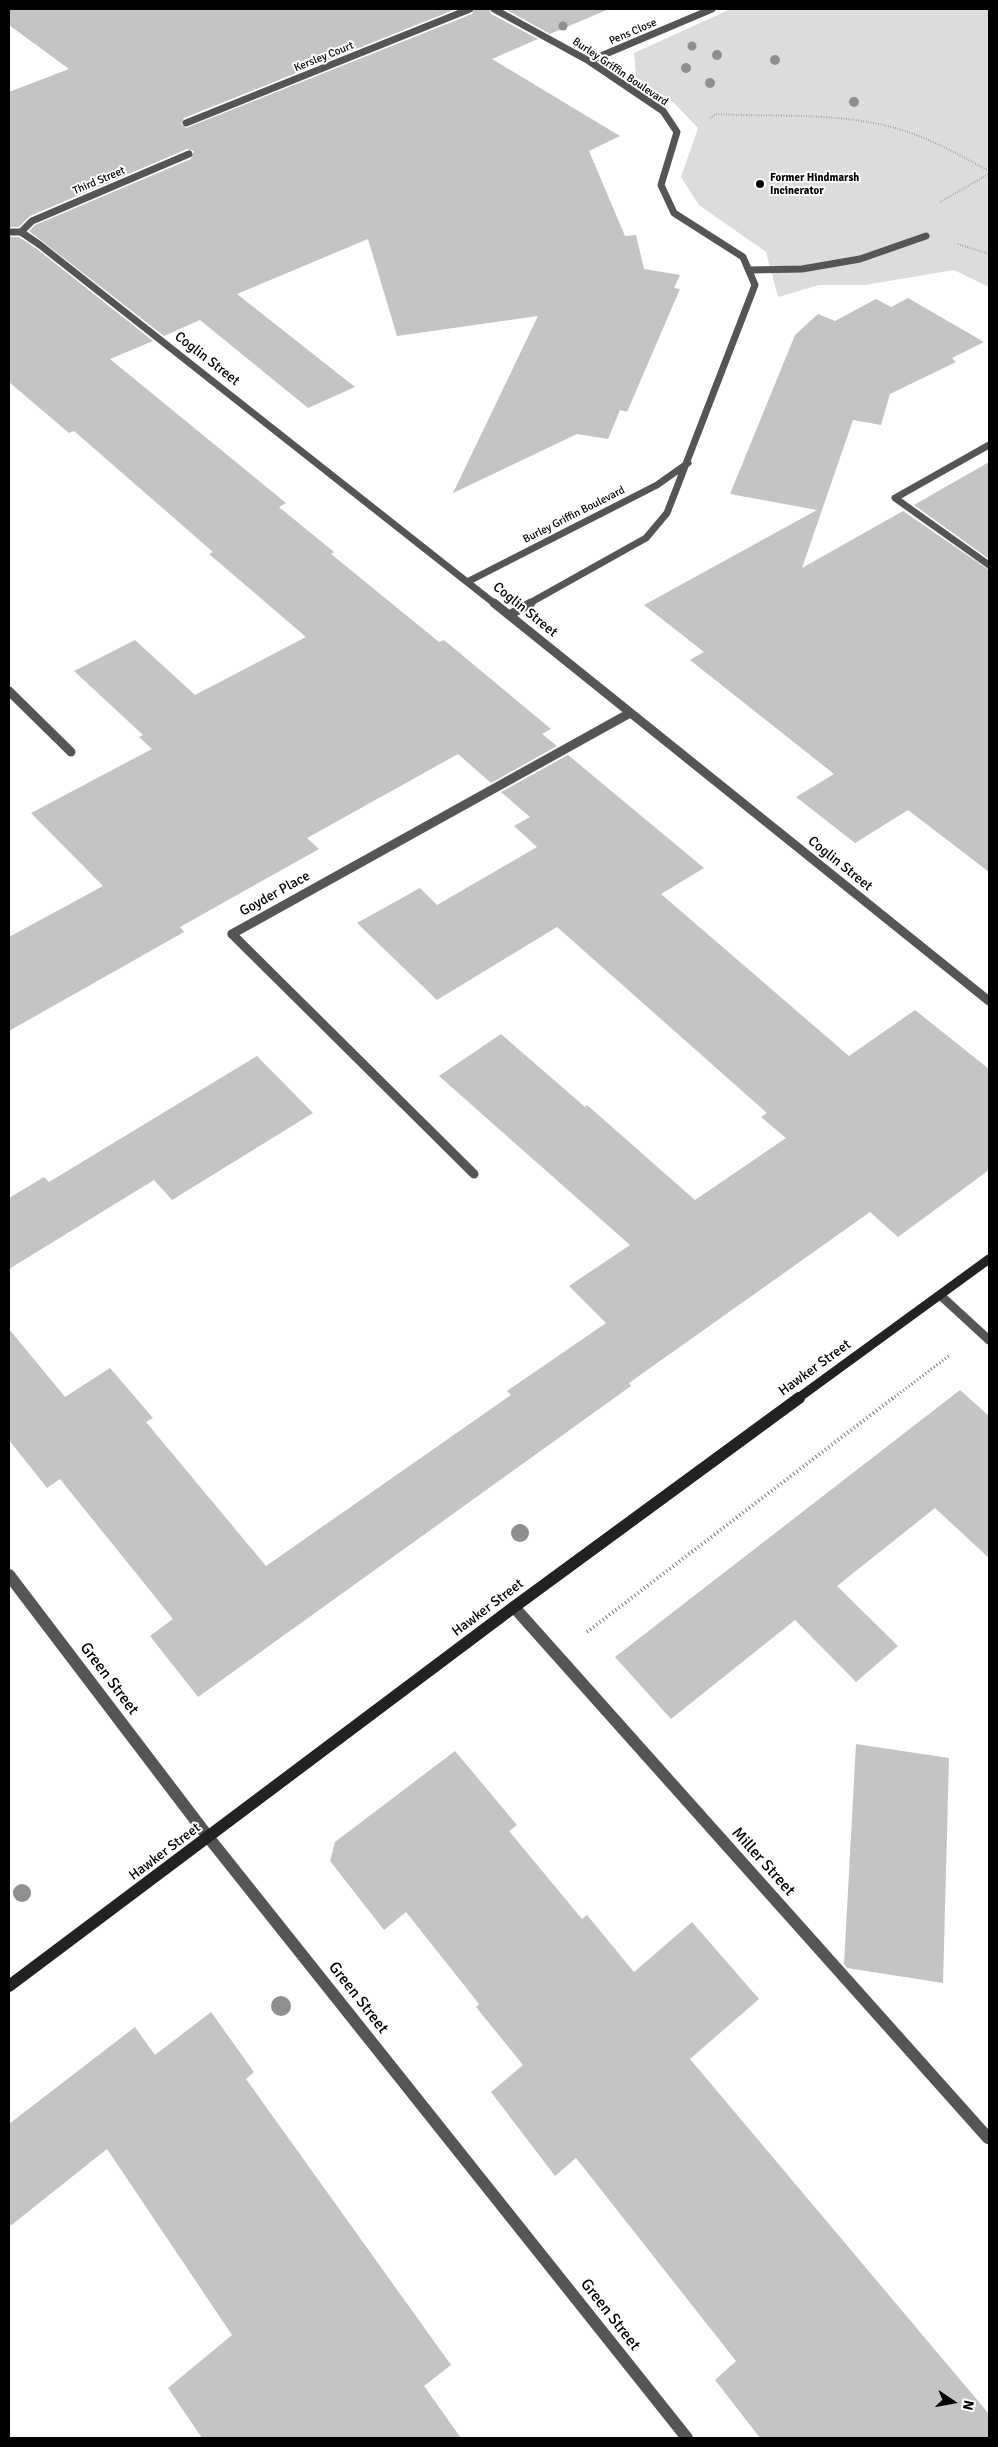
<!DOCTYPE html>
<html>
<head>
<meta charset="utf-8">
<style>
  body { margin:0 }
  #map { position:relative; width:998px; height:2447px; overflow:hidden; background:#fff; font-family:Signika,sans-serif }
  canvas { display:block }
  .frame { position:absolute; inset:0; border:10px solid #000; pointer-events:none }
  .north { position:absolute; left:928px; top:2377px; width:50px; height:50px; -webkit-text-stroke:4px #fff; paint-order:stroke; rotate:102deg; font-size:14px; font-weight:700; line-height:20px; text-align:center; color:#000 }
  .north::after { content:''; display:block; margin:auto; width:18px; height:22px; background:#000; clip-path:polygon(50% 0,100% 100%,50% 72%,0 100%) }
</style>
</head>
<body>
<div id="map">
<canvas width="998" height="2447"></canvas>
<div class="frame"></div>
<div class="north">N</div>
</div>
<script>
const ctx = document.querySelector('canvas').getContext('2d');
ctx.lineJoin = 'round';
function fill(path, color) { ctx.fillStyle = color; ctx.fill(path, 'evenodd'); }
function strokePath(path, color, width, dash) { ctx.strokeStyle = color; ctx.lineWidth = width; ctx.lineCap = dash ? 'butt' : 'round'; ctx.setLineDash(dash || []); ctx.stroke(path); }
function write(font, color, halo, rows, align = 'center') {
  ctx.font = font + ' Signika,sans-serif'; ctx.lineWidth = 4; ctx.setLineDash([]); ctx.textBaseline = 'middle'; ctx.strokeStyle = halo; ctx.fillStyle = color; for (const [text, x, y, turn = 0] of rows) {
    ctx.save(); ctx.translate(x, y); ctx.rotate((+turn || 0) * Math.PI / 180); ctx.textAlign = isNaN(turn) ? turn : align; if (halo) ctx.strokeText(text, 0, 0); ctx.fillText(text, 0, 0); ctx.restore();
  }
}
fill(new Path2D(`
  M731 9H989V287L954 270 865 285H819L778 297 766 252 699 205 681 177 698 128 674 103 636 77 634 53Z`), '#dcdcdc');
fill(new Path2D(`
  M9 9H456L184 118 181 124 186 128 472 14 475 9H489L491 14 538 39 492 59 620 136 589 151 625 236 636 235 644 269 680 275 674 288 680 289 627 412 620 410 608 439 577 434 453 493 538 316 397 336 368 239 237 294 355 387 308 408 200 320 164 336 29 231 35 225 191 159 194 151 187 149 30 216 19 227H9V92L69 69 9 25Z
  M505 9H609L550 34Z
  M9 237H19L37 249 153 341 110 359 286 503 279 507 334 552 331 554 439 642 444 640 551 729 542 734 557 746 491 783 458 754 307 838 319 849 180 927 184 932 9 1031V937L103 886 31 813 152 749 139 737 143 735 74 671 135 640 195 695 306 637 209 554 213 552 74 431 69 433 9 382Z
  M908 298 984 342 952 358 956 362 890 394 881 425 853 420 802 568 903 511 989 570V872L908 810 855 843 796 797 834 774 690 660 704 652 644 605 817 510 730 494 795 335 818 314 835 321 876 299 891 307Z
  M989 462V559L914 505Z
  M568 755 704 868 661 894 849 1056 915 1010 989 1069V1170L898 1237 870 1212 629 1383 631 1386 198 1697 150 1636 173 1619 60 1479 47 1488 9 1440V1329L65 1397 110 1368 153 1418 146 1422 266 1566 511 1395 507 1391 606 1323 569 1286 630 1245 439 1076 501 1034 585 1107 587 1105 695 1200 786 1138 761 1117 767 1113 557 927 437 1000 357 923 420 888 437 905 537 847 514 826 530 817 501 792Z
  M257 1056 313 1113 172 1200 154 1180 9 1269V1198L44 1177 49 1182Z
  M960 1390 989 1416V1558L935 1508 837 1586 898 1646 856 1682 795 1620 671 1719 615 1657Z
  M856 1744 949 1758 943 1983 847 1968 844 1964Z
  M455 1751 517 1825 509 1831 582 1919 587 1915 634 1972 692 1922 759 1999 690 2059 989 2414V2438H760L715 2380 736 2361 576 2158 555 2176 491 2092 523 2065 476 2007 479 2004 406 1912 384 1930 330 1861 335 1842Z
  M211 2012 254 2072 246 2079 451 2365 424 2386 461 2438H202L168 2388 232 2335 107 2149 9 2227V2124L135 2027 155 2055Z`), '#c4c4c4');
strokePath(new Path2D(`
  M710 118 716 114C775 117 837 112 895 128 928 137 959 155 989 171
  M940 202 989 174
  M958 244 989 254`), '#777', 2, [0.5, 2]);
strokePath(new Path2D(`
  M892 1399 950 1355`), '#777', 3, [1, 2.5]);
strokePath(new Path2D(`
  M587 1632 893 1398`), '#777', 4, [1, 3]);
strokePath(new Path2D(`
  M21 232 32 221 189 154
  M749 270 802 269 860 259 926 236
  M989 445 895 498 989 565`), '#555', 7);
strokePath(new Path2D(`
  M9 691 71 752
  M232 934 474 1174
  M940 1295 989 1340`), '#555', 9);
strokePath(new Path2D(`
  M514 1607 988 2138`), '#555', 12);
strokePath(new Path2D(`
  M494 9 589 61 663 111 677 132 661 185 674 213 743 257 755 285 667 513 646 538 528 604
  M589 61 712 9
  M186 123 470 9
  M9 232H21L40 245 495 604
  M467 582 657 485 688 463`), '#555', 7);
strokePath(new Path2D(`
  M494 603 989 1001
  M509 615 531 603
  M232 934 630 713`), '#555', 9);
strokePath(new Path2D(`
  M9 1575 209 1838 687 2438`), '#555', 12);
strokePath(new Path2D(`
  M797 1399 989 1259`), '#222', 9);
strokePath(new Path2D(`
  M9 1986 514 1607 799 1398`), '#222', 12);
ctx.fillStyle = '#8f8f8f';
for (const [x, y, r] of [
  [563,26,4.5],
  [692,46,4.5],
  [717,55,5],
  [775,60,5],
  [686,68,5],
  [710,83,5],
  [854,102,5],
  [520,1533,9],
  [22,1893,9],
  [281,2006,10]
]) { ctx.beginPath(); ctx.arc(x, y, r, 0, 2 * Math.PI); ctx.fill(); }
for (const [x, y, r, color] of [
  [760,184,5,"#000"]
]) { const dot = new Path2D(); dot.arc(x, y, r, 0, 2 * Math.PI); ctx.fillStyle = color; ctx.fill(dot); strokePath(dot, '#fff', 2); }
write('11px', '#000', '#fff', [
  ["Pens Close",633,32,-23],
  ["Kersley Court",324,57,-22],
  ["Burley Griffin Boulevard",620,72,34],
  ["Third Street",99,181,-23],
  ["Burley Griffin Boulevard",574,515,-27]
]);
write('bold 11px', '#000', '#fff', [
  ["Former Hindmarsh",770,178],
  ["Incinerator",770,191]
], 'left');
write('14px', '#000', '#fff', [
  ["Coglin Street",207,359,38],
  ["Coglin Street",525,610,39],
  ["Coglin Street",840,864,39],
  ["Goyder Place",275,894,-29],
  ["Hawker Street",815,1368,-36],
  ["Hawker Street",488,1608,-37],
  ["Hawker Street",165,1852,-37]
]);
write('16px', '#000', '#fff', [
  ["Green Street",109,1679,53],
  ["Miller Street",763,1862,48],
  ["Green Street",358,1998,52],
  ["Green Street",610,2315,52]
]);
</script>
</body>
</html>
